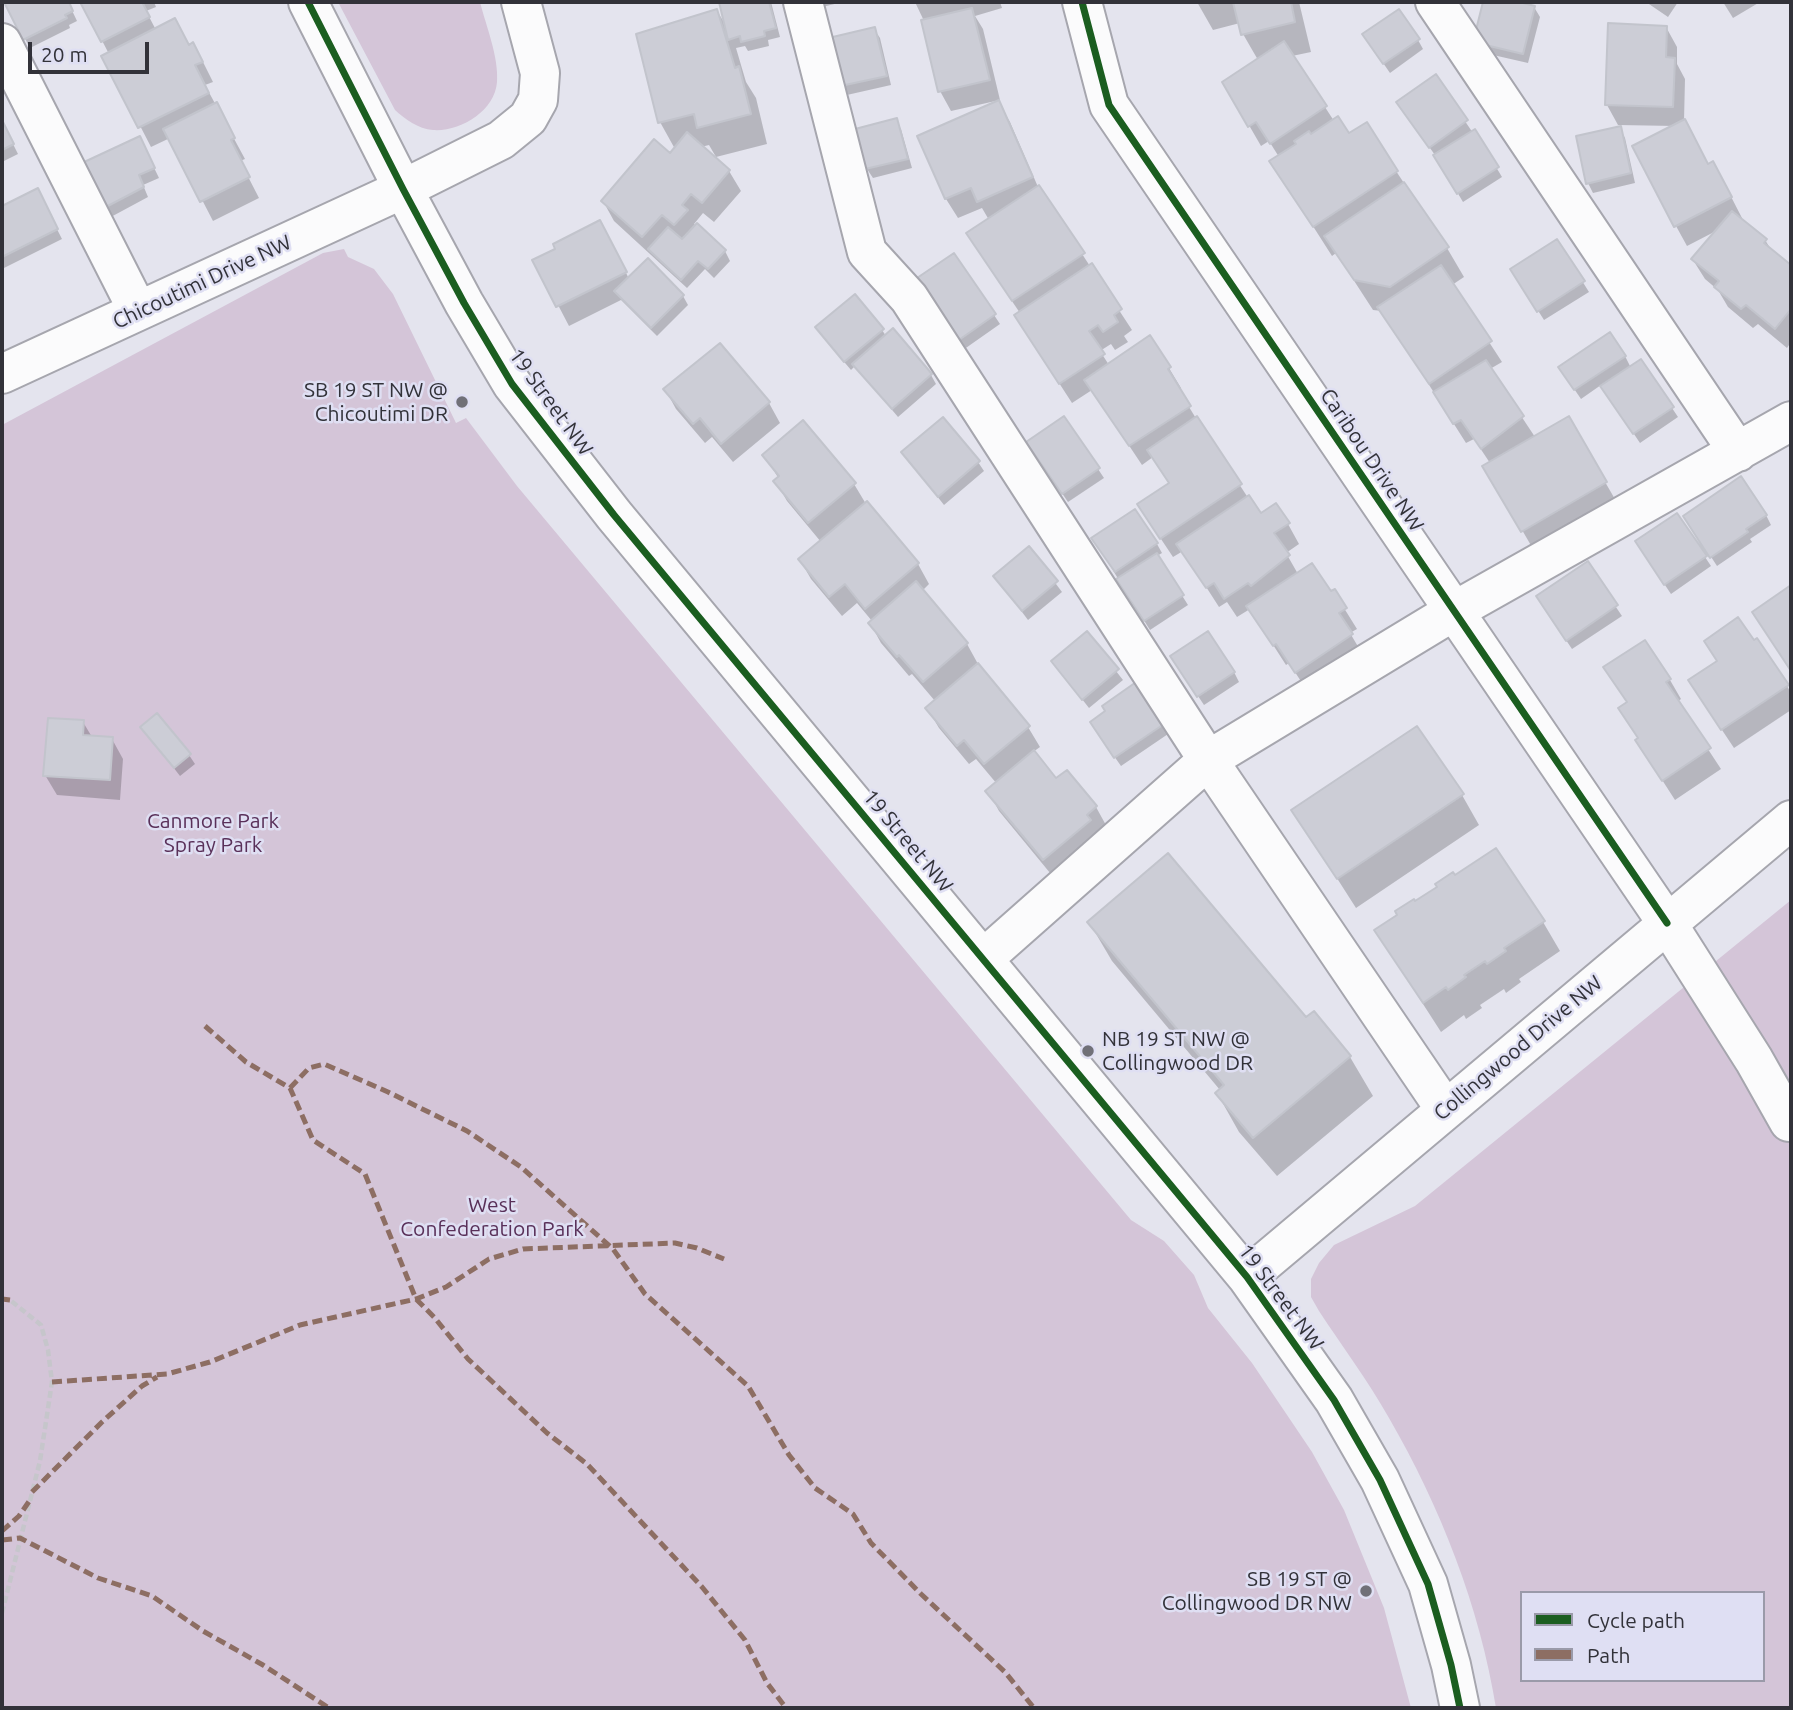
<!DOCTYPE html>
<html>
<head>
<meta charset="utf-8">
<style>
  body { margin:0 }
  #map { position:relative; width:1793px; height:1710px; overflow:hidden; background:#e4e4ee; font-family:Ubuntu,sans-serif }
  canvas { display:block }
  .frame { position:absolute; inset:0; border:4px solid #323239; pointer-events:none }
  .legend { position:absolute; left:1520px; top:1591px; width:245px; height:91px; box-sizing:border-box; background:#dfdff3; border:2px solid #9a9aa9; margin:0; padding:9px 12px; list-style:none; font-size:21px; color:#323239 }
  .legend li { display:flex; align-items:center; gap:14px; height:35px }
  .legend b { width:35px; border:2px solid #9a9aa9 }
  .scale { position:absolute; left:28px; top:42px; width:121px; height:32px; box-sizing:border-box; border:4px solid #323239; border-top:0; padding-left:9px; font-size:21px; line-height:24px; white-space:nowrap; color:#323239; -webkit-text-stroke:5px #dfdff3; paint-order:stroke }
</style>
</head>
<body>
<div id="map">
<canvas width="1793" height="1710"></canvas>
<div class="frame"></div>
<ul class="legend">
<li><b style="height:9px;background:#1b5e20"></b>Cycle path</li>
<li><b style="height:9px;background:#8d6e63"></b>Path</li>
</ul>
<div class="scale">20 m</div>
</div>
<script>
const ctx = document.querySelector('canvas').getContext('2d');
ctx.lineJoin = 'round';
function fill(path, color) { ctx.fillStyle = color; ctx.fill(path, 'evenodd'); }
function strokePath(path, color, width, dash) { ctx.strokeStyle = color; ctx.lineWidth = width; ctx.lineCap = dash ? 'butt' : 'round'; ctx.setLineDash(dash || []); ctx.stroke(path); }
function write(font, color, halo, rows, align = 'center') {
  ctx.font = font + ' Ubuntu,sans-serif'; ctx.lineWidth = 5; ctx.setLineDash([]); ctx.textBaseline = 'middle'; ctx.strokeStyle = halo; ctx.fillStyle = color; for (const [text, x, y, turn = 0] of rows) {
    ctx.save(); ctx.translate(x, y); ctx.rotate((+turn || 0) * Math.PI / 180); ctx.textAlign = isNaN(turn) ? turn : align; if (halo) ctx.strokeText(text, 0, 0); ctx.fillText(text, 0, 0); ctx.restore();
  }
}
fill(new Path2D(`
  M338 2H480C486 26 499 57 497 82 495 111 460 132 433 130 418 129 405 119 395 110Z
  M344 249 348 257 374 269 393 294 456 423 466 418 517 486 1131 1220 1164 1241 1194 1275 1208 1308 1252 1363 1312 1452 1344 1510 1384 1608 1411 1708H2V425L323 253Z
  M1791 900V1708H1496C1480 1607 1440 1506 1389 1418 1368 1381 1342 1346 1319 1311L1311 1297V1279L1319 1263 1334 1245 1415 1206ZM1522 1593H1763V1680H1522Z`), '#d4c5d8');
fill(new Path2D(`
  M6 2H68L77 21 69 25 70 28 30 48Z
  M82 2H154L156 7 146 11 156 30 189 47 193 45 204 64 213 82 205 85 245 159 240 161 259 198 213 221 170 138 151 147 104 56 109 54Z
  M721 2H771L780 37 768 40 769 46 748 51 745 46 736 48 746 82 756 98 767 144 716 157 709 145 701 147 729 171 741 191 714 222 703 213 694 224 725 251 730 261 714 278 705 269 687 288 614 221 603 201 670 155 675 149 660 122 717 11 727 27Z
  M819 2H843L822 7Z
  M915 2H1000L1002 8 975 16 983 29 1000 100 951 111 940 91 924 21Z
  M1197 2H1299L1311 52 1292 56 1334 121 1348 136 1396 171 1447 248 1464 277 1452 285 1502 362 1490 369 1535 437 1568 418 1623 513 1540 561 1485 466 1490 463 1474 439 1466 443 1382 311 1373 310 1336 253 1332 256 1272 162 1279 157 1269 141 1261 146 1224 82 1258 60 1243 34 1240 23 1213 30Z
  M1485 2H1512L1534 7 1540 17 1528 63 1480 52 1475 42Z
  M1646 2H1678L1668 17Z
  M1723 2H1760L1733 18Z
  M1666 27 1677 47V64L1685 79 1684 121 1708 166 1724 183 1742 218 1739 219 1765 240 1772 251 1791 267V342L1787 348 1758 324 1753 328 1728 307 1718 290 1705 279 1693 260 1718 230 1687 246 1676 226 1675 126 1618 125 1607 105Z
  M874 29 880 38 891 85 838 97 822 42Z
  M1418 40 1423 49 1390 73 1370 44Z
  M1435 77 1473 133 1475 132 1502 177 1463 202 1435 155 1404 112Z
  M998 102 1010 122 1038 187 1132 330 1124 336 1128 342 1115 350 1111 344 1100 351 1109 365 1169 368 1181 388 1178 389 1197 420 1260 516 1288 524 1299 544 1286 553 1298 574 1331 594 1334 592 1357 629 1350 633 1363 655 1308 692 1289 663 1286 665 1250 609 1237 617 1227 602 1219 607 1183 551 1173 557 1151 524 1170 485 1153 457 1142 465 1092 390 1072 403 1028 335 1020 313 980 254 989 220 982 208 958 218 946 199Z
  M896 120 901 129 912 168 873 178 867 169 857 130Z
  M2 122 18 154 2 162Z
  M1620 128 1625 138 1635 183 1593 193 1588 183Z
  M144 147 159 178 143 185 148 197 109 218 103 208Z
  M37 190 62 239 4 268 2 264V208Z
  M1557 241 1589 292 1544 320 1518 279Z
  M611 242 629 279 683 296 688 305 657 336 621 300 569 326 535 261Z
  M917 281 994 315 1000 324 963 350Z
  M882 330 886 336 931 375 936 384 898 417 855 366 851 370 823 337Z
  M720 345 769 403 780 423 733 462 712 437 705 443 676 409 665 389Z
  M1625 356 1631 368 1672 408 1678 417 1640 443 1601 385 1581 399 1566 377Z
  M1034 452 1098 469 1104 478 1068 502Z
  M903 453 978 462 984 471 944 505Z
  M764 455 854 484 866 504 918 564 929 584 922 591 967 644 978 664 1028 727 1040 747 1033 752 1056 781 1067 772 1096 807 1107 827 1055 879 999 811 988 791 997 784 976 759 969 764 939 728 927 708 935 701 912 674 909 676 881 643 870 623 872 621 857 603 842 616 811 579 800 560 821 542 787 501 776 482 779 479Z
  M1677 515 1711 566 1671 594 1642 551Z
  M1766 515 1771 525 1750 539 1752 542 1717 566 1691 526Z
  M1157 544 1162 553 1157 556 1188 605 1150 630 1099 548Z
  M1029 548 1062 592 1028 620 995 576Z
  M1587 564 1622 616 1572 649 1543 606Z
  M1087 634 1123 680 1089 708 1053 662Z
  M1178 666 1234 672 1239 682 1204 705Z
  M1606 668 1670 680 1681 699 1677 702 1721 769 1675 800 1637 741 1639 739 1628 703Z
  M1138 683 1171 732 1121 766 1097 732 1107 712Z
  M1787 686 1791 693V710L1734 748 1702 700Z
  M83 722 92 737 112 739 123 759 120 800 57 795 45 775Z
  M142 727 189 755 195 764 180 776Z
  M1416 728 1462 795 1479 825 1356 908 1294 811Z
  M1089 922 1306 1020 1350 1057 1373 1096 1277 1176 1239 1132 1217 1093 1220 1090 1112 961Z
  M1543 922 1560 951 1519 979 1521 982 1506 993 1504 989 1480 1005 1482 1008 1466 1019 1464 1015 1441 1032 1376 931Z`), '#0003');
const building = new Path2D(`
  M4 2H69L73 11 65 15 67 18 23 40Z
  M80 2H142L150 17 101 42Z
  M719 2H769L776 28 764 31 765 36 741 42 740 36 728 40Z
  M1233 2H1291L1295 22 1241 35Z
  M1483 2H1519L1535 6 1523 54 1473 42Z
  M972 8 990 80 938 92 921 20Z
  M717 9 735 68 739 66 751 114 697 128 694 114 658 123 636 34Z
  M1399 9 1420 39 1383 64 1362 34Z
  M175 18 189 45 193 42 203 62 195 65 209 93 138 128 101 56Z
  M1608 23 1667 26 1666 57 1675 58 1673 107 1605 105Z
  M875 27 887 76 831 88 820 40Z
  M1284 41 1327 106 1270 144 1256 122 1248 127 1222 82Z
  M1436 74 1468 120 1429 148 1396 102Z
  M999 100 1033 177 977 202 971 188 945 199 917 136Z
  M217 102 235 138 231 140 250 177 200 202 163 129Z
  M1338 116 1349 133 1367 122 1398 171 1313 227 1269 161 1296 144 1294 141 1309 131 1311 134Z
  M897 118 908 159 865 169 855 129Z
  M1685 119 1708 164 1713 161 1732 197 1674 227 1632 146Z
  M2 120 14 144 2 150Z
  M1621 126 1631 173 1586 184 1576 136Z
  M1475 129 1499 167 1457 194 1433 155Z
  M687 132 730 170 702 203 691 194 682 205 688 210 674 225 662 215 642 237 601 201 654 139 670 153Z
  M140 136 155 168 139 175 144 187 102 209 82 163Z
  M1404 182 1449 247 1390 287 1354 280 1324 236Z
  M1039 185 1085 253 1012 301 966 233Z
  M38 188 58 229 2 257V206Z
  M1732 211 1767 239 1764 243 1791 265V309L1775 329 1746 305 1741 309 1714 287 1719 281 1691 259Z
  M600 220 627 272 556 307 532 260 555 249 553 244Z
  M697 223 726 250 708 269 698 261 681 280 648 249 668 227 682 239Z
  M1557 239 1585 281 1537 312 1510 269Z
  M954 253 996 314 956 342 914 280Z
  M648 258 684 295 651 328 614 291Z
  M1092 263 1122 309 1114 315 1118 322 1103 332 1098 325 1089 331 1105 354 1059 384 1014 315Z
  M1441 265 1492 341 1429 384 1377 307Z
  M855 294 884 329 844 362 815 327Z
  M893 328 932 374 892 409 852 364Z
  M1610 332 1626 356 1574 390 1558 367Z
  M1150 335 1171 367 1168 369 1191 406 1129 446 1084 380Z
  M720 343 770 402 721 444 700 418 693 424 663 389Z
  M1641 359 1674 407 1633 434 1600 386Z
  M1486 360 1524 416 1481 449 1461 420 1453 424 1433 392Z
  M1064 416 1100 468 1062 494 1026 442Z
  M1197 416 1242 484 1160 539 1137 504 1169 483 1147 450Z
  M1569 416 1607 482 1521 532 1482 466Z
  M943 417 980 461 938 497 901 452Z
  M803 420 856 483 808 523 773 481 779 476 762 455Z
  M1741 476 1767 515 1746 529 1748 532 1710 558 1683 516Z
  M1249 495 1261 513 1276 503 1290 523 1274 533 1290 555 1251 586 1248 583 1224 599 1214 583 1206 588 1176 544Z
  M867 501 919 563 865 609 845 584 829 597 798 559Z
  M1135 509 1158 543 1115 572 1091 538Z
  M1677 513 1707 556 1664 585 1635 541Z
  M1029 546 1058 581 1022 611 993 576Z
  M1157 553 1184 595 1144 621 1116 579Z
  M1588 561 1618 605 1566 641 1536 596Z
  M1312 563 1331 591 1335 589 1347 608 1339 613 1353 634 1295 673 1276 644 1273 646 1246 606Z
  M916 581 968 643 923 682 899 655 897 657 868 623Z
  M1791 585V671L1752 612Z
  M1738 617 1754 640 1757 638 1789 685 1721 730 1688 680 1717 661 1704 641Z
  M1087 631 1119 669 1082 700 1051 661Z
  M1208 631 1235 672 1197 697 1170 656Z
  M1645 640 1671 679 1666 682 1711 748 1662 781 1635 740 1638 738 1618 708 1627 702 1603 667Z
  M978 663 1030 726 984 764 964 740 957 746 925 708Z
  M1139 680 1167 722 1114 758 1090 722 1105 711 1102 706Z
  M157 713 191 754 174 768 140 727Z
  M48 718 84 720 83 735 113 737 110 780 43 776Z
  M1417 726 1464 794 1337 879 1291 810Z
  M1034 750 1056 778 1067 770 1097 806 1087 815 1091 820 1043 860 985 791Z
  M1496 848 1545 921 1504 948 1506 951 1487 964 1485 961 1464 975 1466 977 1448 990 1446 987 1423 1003 1374 930 1397 915 1395 911 1414 899 1415 901 1437 887 1435 884 1453 872 1455 875Z
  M1168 853 1306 1017 1314 1011 1351 1056 1253 1138 1215 1093 1224 1085 1087 922Z`);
fill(building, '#cccdd6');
strokePath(building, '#c2c4cc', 2);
const minor = new Path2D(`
  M308 2 403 189 464 303 512 384 614 515 1247 1277 1334 1400 1380 1480 1428 1584 1451 1665 1460 1708
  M803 2 867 252 909 298 1208 760 1445 1109
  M1082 2 1109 105 1667 923 1754 1060 1789 1122
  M1435 2 1738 452
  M2 43 138 311
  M2 374 403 189 501 140 528 118 538 100 540 73 521 2
  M983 959 1208 760 1454 611 1791 421
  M1247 1277 1791 820`);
strokePath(minor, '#a6a6ae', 42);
strokePath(new Path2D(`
  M2 1613 40 1461 52 1382 48 1350 41 1325 10 1300`), '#c6c6cb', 4.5, [7, 3.5]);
strokePath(minor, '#fbfbfc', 38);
strokePath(new Path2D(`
  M205 1026 246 1062 290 1088 313 1140 365 1174 416 1299 434 1317 468 1359 547 1433 587 1464 702 1587 745 1640 767 1683 786 1708
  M290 1088 309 1068 324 1064 388 1092 467 1131 521 1167 613 1249 645 1294 748 1386 789 1455 815 1488 853 1514 871 1543 921 1594 1005 1672 1034 1708
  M2 1299 10 1300
  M52 1382 167 1374 210 1362 300 1325 416 1299 446 1287 489 1259 523 1249 675 1243 697 1248 724 1259
  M32 1492 102 1422 142 1386 157 1377
  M2 1531 19 1516 30 1500
  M2 1540 20 1538 98 1578 152 1596 203 1631 263 1665 329 1708`), '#8d6e63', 5, [10, 5]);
strokePath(new Path2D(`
  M308 2 403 189 464 303 512 384 614 515 1247 1277 1334 1400 1380 1480 1428 1584 1451 1665 1460 1708
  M1082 2 1109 105 1667 923`), '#1b5e20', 7);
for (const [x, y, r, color] of [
  [462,402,7,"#707078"],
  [1088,1051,7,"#707078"],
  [1366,1591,7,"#707078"]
]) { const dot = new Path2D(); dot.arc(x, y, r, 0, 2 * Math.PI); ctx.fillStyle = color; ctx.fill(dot); strokePath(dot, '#dfdff3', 2.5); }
write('21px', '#323239', '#dfdff3', [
  ["Chicoutimi Drive NW",202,282,-25],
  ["19 Street NW",551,402,54],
  ["Caribou Drive NW",1372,460,56],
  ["19 Street NW",908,841,50],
  ["Collingwood Drive NW",1518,1048,-40],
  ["19 Street NW",1281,1297,53]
]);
write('21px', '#323239', '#dfdff3', [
  ["SB 19 ST NW @",448,390],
  ["Chicoutimi DR",448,414],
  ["NB 19 ST NW @",1102,1039,"left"],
  ["Collingwood DR",1102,1063,"left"],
  ["SB 19 ST @",1352,1579],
  ["Collingwood DR NW",1352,1603]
], 'right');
write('21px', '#593059', '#dfdff3', [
  ["Canmore Park",213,821],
  ["Spray Park",213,845],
  ["West",492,1205],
  ["Confederation Park",492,1229]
]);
</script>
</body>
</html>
